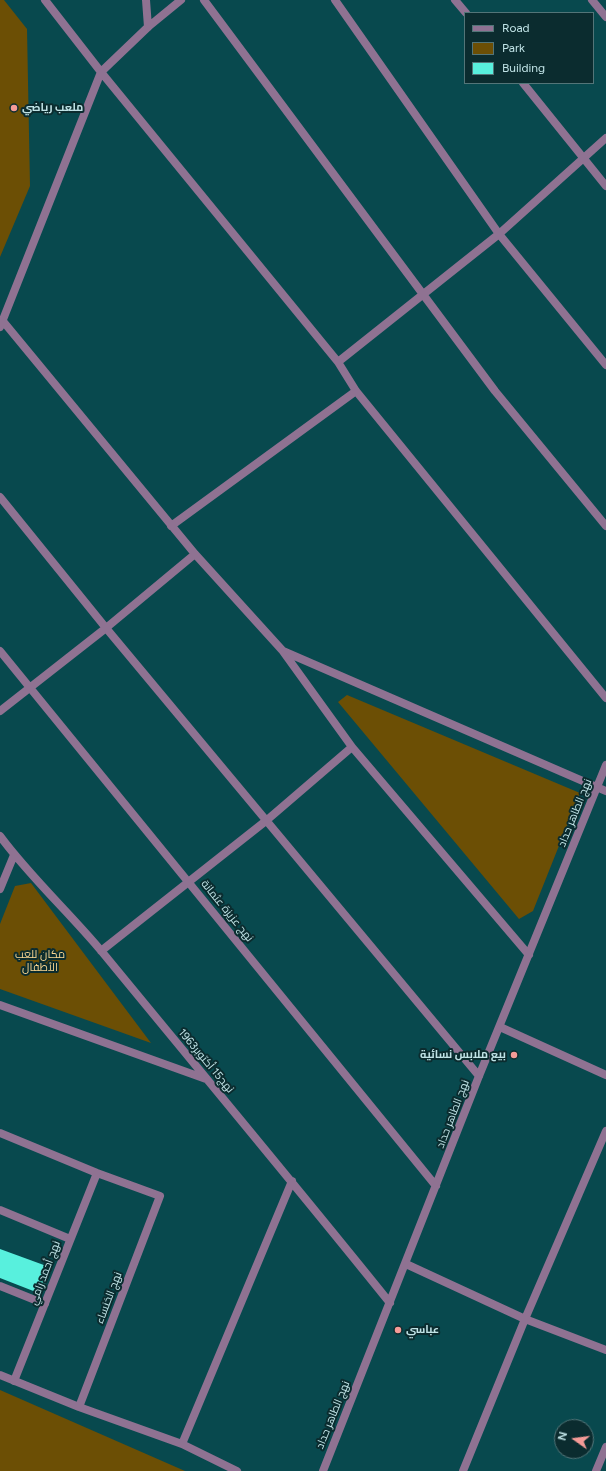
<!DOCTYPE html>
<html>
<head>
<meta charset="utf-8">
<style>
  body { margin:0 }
  #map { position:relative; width:606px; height:1471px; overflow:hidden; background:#08494e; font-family:Figtree,sans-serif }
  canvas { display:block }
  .legend { position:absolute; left:464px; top:12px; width:130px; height:72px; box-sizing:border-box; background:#0b2c2f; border:1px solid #537578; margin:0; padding:5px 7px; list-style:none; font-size:12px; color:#c0e3e6 }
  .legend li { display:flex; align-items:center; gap:8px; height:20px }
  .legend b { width:20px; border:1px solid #537578 }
  .north { position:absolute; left:554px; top:1419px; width:40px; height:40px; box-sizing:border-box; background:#0b2c2f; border:1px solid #537578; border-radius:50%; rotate:284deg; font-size:11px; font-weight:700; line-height:16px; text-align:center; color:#c0e3e6 }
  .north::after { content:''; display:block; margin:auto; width:14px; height:18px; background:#f59b97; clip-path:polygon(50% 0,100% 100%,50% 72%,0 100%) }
</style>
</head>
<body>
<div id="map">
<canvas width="606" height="1471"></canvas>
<ul class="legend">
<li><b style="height:5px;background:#8f7292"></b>Road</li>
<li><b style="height:11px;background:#6c4f05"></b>Park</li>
<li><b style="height:11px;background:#58f0dd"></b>Building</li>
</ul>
<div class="north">N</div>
</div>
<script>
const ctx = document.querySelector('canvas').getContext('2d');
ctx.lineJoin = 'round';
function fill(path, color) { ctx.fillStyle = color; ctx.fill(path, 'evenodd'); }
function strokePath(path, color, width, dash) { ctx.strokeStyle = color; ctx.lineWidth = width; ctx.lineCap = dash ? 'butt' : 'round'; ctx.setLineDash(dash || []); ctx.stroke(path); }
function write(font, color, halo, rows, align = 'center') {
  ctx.font = font + ' Figtree,Cairo,sans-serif'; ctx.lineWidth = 4; ctx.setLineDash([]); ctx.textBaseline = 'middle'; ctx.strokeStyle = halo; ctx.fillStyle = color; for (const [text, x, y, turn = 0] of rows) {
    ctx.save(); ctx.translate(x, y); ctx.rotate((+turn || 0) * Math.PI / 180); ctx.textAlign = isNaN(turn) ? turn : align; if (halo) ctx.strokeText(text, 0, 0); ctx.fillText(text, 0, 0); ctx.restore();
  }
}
fill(new Path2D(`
  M0 0H4L27 29 30 186 0 257Z
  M347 695 580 793 533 911 519 919 338 702Z
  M31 883 151 1043 0 989V924L15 886Z
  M0 1390 185 1471H0Z`), '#6c4f05');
fill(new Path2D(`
  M0 1249 52 1268 41 1294 0 1278Z`), '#58f0dd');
strokePath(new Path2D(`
  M45 0 101 72 338 362 356 391 606 698
  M146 0 148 27
  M204 0 495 391 606 526
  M335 0 499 234 606 365
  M455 0 466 13
  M592 0 606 17
  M523 83 606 186
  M2 320 195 554 282 650 352 747 529 955
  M0 327 101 72 148 27 181 0
  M338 362 499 234 606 138
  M0 497 106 628 479 1076
  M171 526 356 391
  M0 651 436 1186
  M283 651 606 791
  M0 711 106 628 195 554
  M0 836C31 878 70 913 103 953 199 1070 296 1186 390 1303
  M0 889 14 855
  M101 951 267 820 352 747
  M0 1005 206 1079
  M500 1027 606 1075
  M0 1133 97 1173 160 1196 79 1407
  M0 1210 70 1239
  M406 1264 525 1319 606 1350
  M0 1286 45 1304
  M0 1375 79 1407 182 1444 237 1471
  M14 1381 97 1173
  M182 1444 292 1181
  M323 1471 479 1076 606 765
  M463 1471 525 1319 606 1131
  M596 1471 606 1447`), '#8f7292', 8);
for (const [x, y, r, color] of [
  [14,108,4,"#f59b97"],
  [514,1055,4,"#f59b97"],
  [398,1330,4,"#f59b97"]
]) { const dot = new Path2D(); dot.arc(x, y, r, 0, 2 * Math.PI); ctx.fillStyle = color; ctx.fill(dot); strokePath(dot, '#0b2c2f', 1.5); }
write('bold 11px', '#c0e3e6', '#0b2c2f', [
  ["ملعب رياضي",22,108],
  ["بيع ملابس نسائية",506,1055,"right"],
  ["عباسي",406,1330]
], 'left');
write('11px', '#c0e3e6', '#0b2c2f', [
  ["نهج الطاهر حداد",575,813,-68],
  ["نهج عزيزة عثمانة",227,911,51],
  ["نهج15 أكتوبر1963",206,1061,50],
  ["نهج الطاهر حداد",453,1114,-69],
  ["نهج أحمد رامي",45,1273,-69],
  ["نهج الخنساء",109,1298,-69],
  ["نهج الطاهر حداد",333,1415,-68]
]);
write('11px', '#fcd892', '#0b2c2f', [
  ["مكان للعب",40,955],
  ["الأطفال",40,968]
]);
</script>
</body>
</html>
